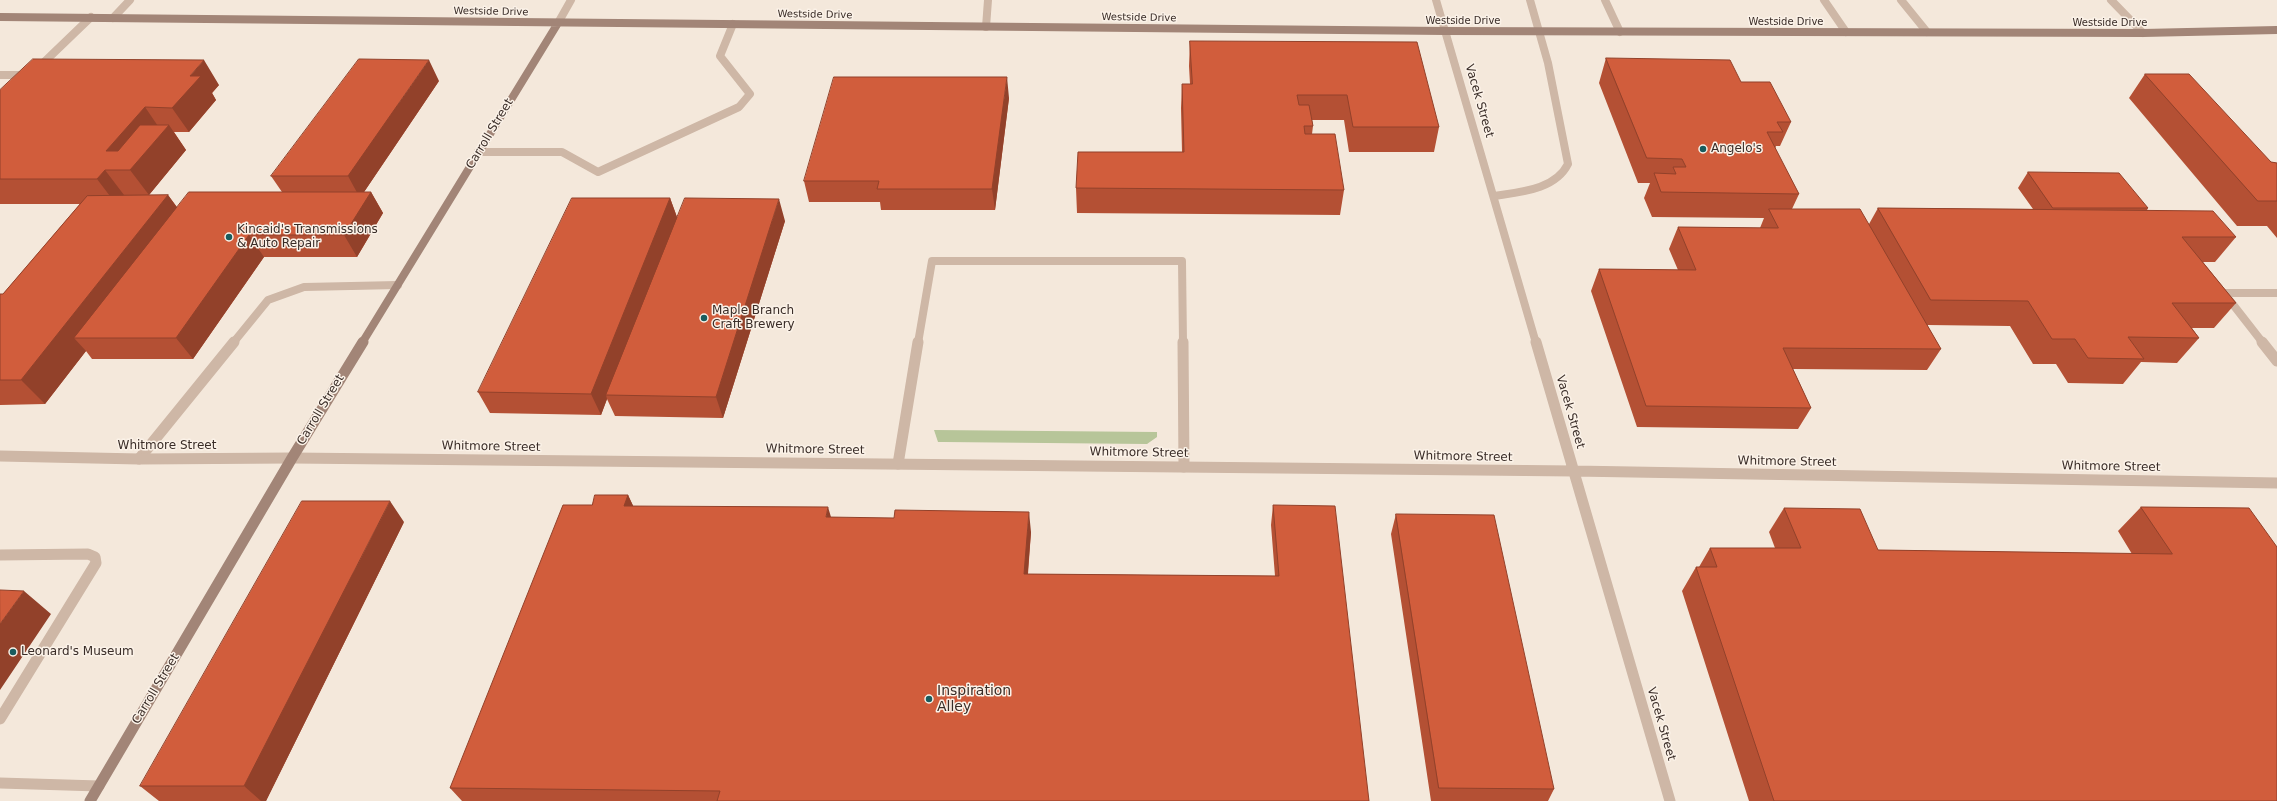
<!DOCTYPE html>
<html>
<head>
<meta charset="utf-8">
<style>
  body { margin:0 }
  canvas { display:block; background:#f4e8db }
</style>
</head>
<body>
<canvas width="2277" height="801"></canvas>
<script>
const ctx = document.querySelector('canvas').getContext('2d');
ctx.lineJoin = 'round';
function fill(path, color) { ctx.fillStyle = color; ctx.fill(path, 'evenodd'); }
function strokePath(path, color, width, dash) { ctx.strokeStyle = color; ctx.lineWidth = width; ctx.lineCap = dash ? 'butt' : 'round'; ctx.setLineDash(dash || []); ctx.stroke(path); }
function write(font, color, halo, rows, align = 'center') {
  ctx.font = font + ' "DejaVu Sans",sans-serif'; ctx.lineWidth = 3; ctx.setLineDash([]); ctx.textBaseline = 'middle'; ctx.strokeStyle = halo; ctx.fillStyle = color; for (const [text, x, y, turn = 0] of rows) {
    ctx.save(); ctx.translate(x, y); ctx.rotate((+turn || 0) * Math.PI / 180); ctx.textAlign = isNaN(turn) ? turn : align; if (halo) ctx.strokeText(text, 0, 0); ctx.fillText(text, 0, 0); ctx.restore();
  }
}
fill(new Path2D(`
  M934 430 1157 432V437L1147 444 944 442H938Z`), '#b7c599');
strokePath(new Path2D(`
  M1605 0 1620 32
  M1824 0 1846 32
  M1901 0 1927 32
  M2111 0 2143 33
  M113 18 130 0
  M558 23 571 0
  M986 27 988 0
  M38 68 91 17
  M0 75H28
  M478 152H562L598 172 739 107 750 94 720 56 733 24
  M1494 196C1520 192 1555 190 1568 164L1548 63 1530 0
  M233 343 268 300 304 287 398 285
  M918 343 932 261H1182L1183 343
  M2263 343 2224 293H2277`), '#ceb7a6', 8);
strokePath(new Path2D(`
  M1183 342 1184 467
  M2262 342 2277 361
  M139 459 234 342
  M898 464 918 342
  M0 555 88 554 95 557 96 563 0 719
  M0 783 99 786`), '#ceb7a6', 11);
strokePath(new Path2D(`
  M1436 0 1536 343`), '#ceb7a6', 8);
strokePath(new Path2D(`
  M1536 342 1670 801
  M0 456 139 459 292 458 1574 471 2277 483`), '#ceb7a6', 11);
strokePath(new Path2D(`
  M0 17 1445 31 2143 33 2277 30
  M362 343 558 23`), '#a28577', 8);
strokePath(new Path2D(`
  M90 801 292 458 363 342`), '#a28577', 11);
fill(new Path2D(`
  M1190 41 1439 127 1434 152H1349L1344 120H1312L1313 126 1312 134 1344 190 1340 215 1077 213 1076 188 1182 152 1181 108 1182 84H1190L1189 66Z
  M1606 58 1741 82 1791 122 1780 146H1776L1775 149 1799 194 1792 209 1869 224 1878 208 2033 209 2018 188 2028 172 2148 208 2147 210 2236 237 2215 262H2203L2236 303 2214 328H2192L2199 338 2177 363 2141 362 2123 384 2068 383 2056 364H2033L2010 326 1927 325 1941 349 1927 370 1793 369 1811 408 1798 429 1637 427 1591 291 1599 269 1678 270 1669 249 1678 227 1760 228 1764 218 1652 217 1644 198 1650 183H1638L1599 83Z
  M2145 74 2271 162 2277 163V238L2267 226H2237L2129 98Z
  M439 81 364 192H371L383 213 357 257H264L193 359H92L86 351 45 404 0 405V294H3L80 204H0V90L219 85 212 93 216 100 189 132H174L186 150 149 195H168L177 207 282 192 271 176Z
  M1009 98 995 210H881L880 202H809L804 181Z
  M670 198 677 217 785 221 723 418 615 416 607 399 601 415 490 413 478 392Z
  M628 495 633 506 831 517 1031 532 1028 574 1275 576 1271 525 1273 505 1369 801H462L450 788 592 505Z
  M2141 507 2249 508 2277 801H1749L1682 591 1696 567H1699L1710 548H1775L1769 532 1784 508 1878 550 2132 554 2118 531Z
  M1396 514 1554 789 1548 801H1431L1391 534Z
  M404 522 266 801H159L140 786Z`), '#b45034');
fill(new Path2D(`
  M204 60 219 85 212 93 216 100 189 132 172 108 190 76Z
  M429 60 439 81 360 198 348 176Z
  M1007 77 1009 98 995 210 992 189Z
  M145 107 162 132 129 170 106 151Z
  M169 125 186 150 149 195 130 170Z
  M105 170 124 195 116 204 97 179Z
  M371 192 383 213 357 257 344 235Z
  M168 195 186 220 74 338 86 351 45 404 21 380Z
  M670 198 678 220 606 395 607 399 601 415 591 394Z
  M779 199 785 221 723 418 716 397Z
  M249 235 264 257 193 359 176 338Z
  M628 495 638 516 624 506Z
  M390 501 404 522 266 801H261L244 786Z
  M828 507 834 527 826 517Z
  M1029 512 1031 532 1026 594 1024 574Z
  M24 591 51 614 0 690V624Z`), '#92412a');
const building = new Path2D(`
  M1190 41 1417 42 1439 127H1353L1347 95H1297L1299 105H1309L1313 126H1304L1305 134H1335L1344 190 1076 188 1078 152H1184L1182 84H1192Z
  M1606 58 1730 60 1741 82H1770L1791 122H1777L1783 132H1767L1799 194 1661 192 1654 173 1676 174 1673 167H1686L1682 159 1647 158Z
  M33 59 204 60 190 76H201L172 108 145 107 106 151H118L140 125H169L130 170H105L97 179H0V90Z
  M359 59 429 60 348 176H271Z
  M2145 74H2189L2271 162 2277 163V201H2258Z
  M834 77H1007L992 189H877L879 181H804Z
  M2028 172 2119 173 2148 208H2053Z
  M189 192H371L344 235H249L176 338H74Z
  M168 195 21 380H0V294H3L87 196Z
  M572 198H670L591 394 478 392Z
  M685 198 779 199 716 397 606 395Z
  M1878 208 2213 211 2236 237H2182L2236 303H2172L2199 338 2128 337 2144 359 2088 358 2075 339H2052L2028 301 1931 300Z
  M1769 209H1860L1941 349 1783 348 1811 408 1646 406 1599 269 1696 270 1678 227 1778 228Z
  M595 495H628L624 506 828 507 826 517 894 518 895 510 1029 512 1024 574 1279 576 1273 505 1335 506 1369 801H717L720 791 450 788 563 505H592Z
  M302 501H390L244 786H140Z
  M2141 507 2249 508 2277 547V801H1774L1696 567H1717L1710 548H1801L1784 508 1860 509 1878 550 2172 554Z
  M1396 514 1494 515 1554 789 1439 788Z
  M0 590 24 591 0 624Z`);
fill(building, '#d15d3c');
strokePath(building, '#92412a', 1);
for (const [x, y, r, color] of [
  [1703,149,4,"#195c5e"],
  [229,237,4,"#195c5e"],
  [704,318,4,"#195c5e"],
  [13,652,4,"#195c5e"],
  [929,699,4,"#195c5e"]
]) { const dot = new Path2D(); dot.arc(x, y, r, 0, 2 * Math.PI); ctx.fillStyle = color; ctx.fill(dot); strokePath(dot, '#fbf2e8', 1.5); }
write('10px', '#392c27', '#fbf2e8', [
  ["Westside Drive",491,12,1],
  ["Westside Drive",815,15,1],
  ["Westside Drive",1139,18,1],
  ["Westside Drive",1463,21],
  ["Westside Drive",1786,22],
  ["Westside Drive",2110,23]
]);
write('12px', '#392c27', '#fbf2e8', [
  ["Vacek Street",1479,101,74],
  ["Carroll Street",490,134,-59],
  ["Carroll Street",321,410,-59],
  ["Vacek Street",1570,412,74],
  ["Whitmore Street",167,446],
  ["Whitmore Street",491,447,1],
  ["Whitmore Street",815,450,1],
  ["Whitmore Street",1139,453,1],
  ["Whitmore Street",1463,457,1],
  ["Whitmore Street",1787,462,1],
  ["Whitmore Street",2111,467,1],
  ["Carroll Street",156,689,-59],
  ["Vacek Street",1661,724,74]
]);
write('12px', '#392c27', '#fbf2e8', [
  ["Angelo's",1711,149],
  ["Kincaid's Transmissions",237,230],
  ["& Auto Repair",237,244],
  ["Maple Branch",712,311],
  ["Craft Brewery",712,325],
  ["Leonard's Museum",21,652]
], 'left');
write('14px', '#392c27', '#fbf2e8', [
  ["Inspiration",937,691],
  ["Alley",937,707]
], 'left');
</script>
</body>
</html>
